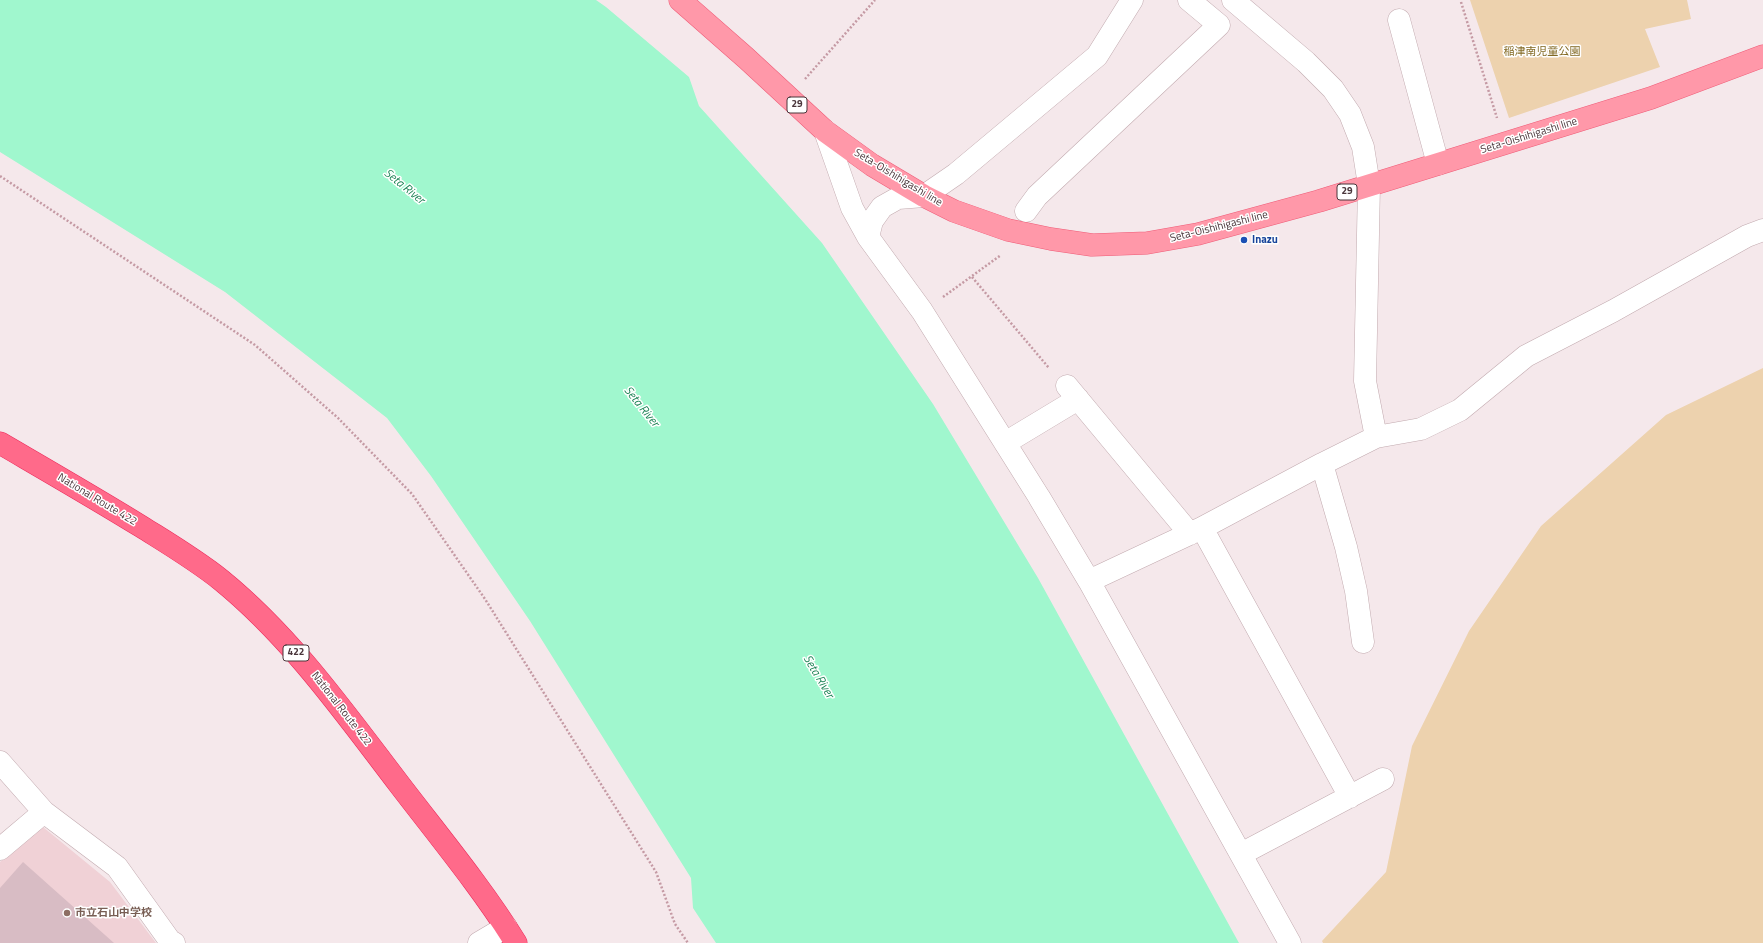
<!DOCTYPE html>
<html>
<head>
<meta charset="utf-8">
<style>
  body { margin:0 }
  canvas { display:block; background:#f5e8eb }
</style>
</head>
<body>
<canvas width="1763" height="943"></canvas>
<script>
const ctx = document.querySelector('canvas').getContext('2d');
ctx.lineJoin = 'round';
function fill(path, color) { ctx.fillStyle = color; ctx.fill(path, 'evenodd'); }
function strokePath(path, color, width, dash) { ctx.strokeStyle = color; ctx.lineWidth = width; ctx.lineCap = dash ? 'butt' : 'round'; ctx.setLineDash(dash || []); ctx.stroke(path); }
function write(font, color, halo, rows, align = 'center') {
  ctx.font = font + ' "Titillium Web","Noto Sans JP",sans-serif'; ctx.lineWidth = 3; ctx.setLineDash([]); ctx.textBaseline = 'middle'; ctx.strokeStyle = halo; ctx.fillStyle = color; for (const [text, x, y, turn = 0] of rows) {
    ctx.save(); ctx.translate(x, y); ctx.rotate((+turn || 0) * Math.PI / 180); ctx.textAlign = isNaN(turn) ? turn : align; if (halo) ctx.strokeText(text, 0, 0); ctx.fillText(text, 0, 0); ctx.restore();
  }
}
fill(new Path2D(`
  M43 827 110 882 156 943H0V862Z`), '#f0d1d6');
fill(new Path2D(`
  M1470 0H1687L1691 19 1645 29 1660 67 1509 118Z
  M1763 368V943H1323L1322 941 1386 872 1412 746 1469 631 1541 526 1666 415Z`), '#edd2ae');
fill(new Path2D(`
  M0 0H596L606 7 689 77 699 106 822 243 933 404 1038 578 1239 943H716L693 908 691 878 530 621 431 476 387 418 225 292 0 152Z`), '#a0f7ce');
fill(new Path2D(`
  M23 862 114 943H0V888Z`), '#d8bcc4');
const minor = new Path2D(`
  M1233 0 1306 62 1333 89 1350 114 1363 147 1369 185 1365 381 1376 437
  M1399 20 1438 164
  M825 131 852 208 868 237 922 311 1039 497 1089 581 1290 943
  M1026 211 1037 196 1219 25 1189 0
  M868 237 872 221 882 207 898 198 924 196 956 174 1097 56 1132 0
  M1067 386 1190 534
  M1005 443 1078 399
  M1322 464 1346 547 1356 591 1363 642
  M1202 528 1350 797
  M1089 581 1202 528 1322 464 1376 437 1421 429 1460 410 1526 356 1613 311 1747 236 1763 230
  M0 762 44 812
  M0 849 44 812 117 867 170 941 174 943
  M1241 854 1383 779
  M479 943 506 927`);
const major = new Path2D(`
  M680 0 746 58 825 131 872 165 924 196 954 211 1008 230 1051 239 1092 245 1147 243 1198 234 1319 201 1651 98 1763 56`);
const highway = new Path2D(`
  M0 443C48 471 95 498 142 527 169 544 196 560 221 580 291 637 344 712 399 784 438 835 482 888 516 943`);
strokePath(minor, '#c2aaaf', 23);
strokePath(major, '#ef5d78', 23);
strokePath(highway, '#eb2c5c', 23);
strokePath(new Path2D(`
  M1461 2 1497 118
  M805 79 875 0
  M0 176 255 345 338 418 412 494 485 599 656 872 675 924 688 943
  M972 277 1049 368
  M943 297 1001 255`), '#c59aa4', 2.5, [2, 2]);
strokePath(minor, '#fff', 22);
strokePath(major, '#ff98a9', 22);
strokePath(highway, '#ff6a8a', 22);
for (const [x, y, r, color] of [
  [1244,240,4,"#1a4fb4"],
  [67,913,4,"#8d6e63"]
]) { const dot = new Path2D(); dot.arc(x, y, r, 0, 2 * Math.PI); ctx.fillStyle = color; ctx.fill(dot); strokePath(dot, '#fff', 1.5); }
for (const [x, y, w] of [
  [797,105,20],
  [1347,192,20],
  [296,653,26]
]) { const box = new Path2D(); box.roundRect(x - w / 2, y - 8, w, 16, 3); ctx.fillStyle = '#fff'; ctx.fill(box); strokePath(box, '#4a363b', 1); }
write('bold 10px', '#4a363b', null, [
  ["29",797,105],
  ["29",1347,192],
  ["422",296,653]
]);
write('11px', '#826923', '#fff', [
  ["稲津南児童公園",1542,52]
]);
write('11px', '#4a363b', '#fff', [
  ["Seta-Oishihigashi line",1529,136,-17],
  ["Seta-Oishihigashi line",898,178,31],
  ["Seta-Oishihigashi line",1219,227,-14],
  ["National Route 422",97,500,31],
  ["National Route 422",341,709,52]
]);
write('bold 11px', '#164399', '#fff', [
  ["Inazu",1252,240]
], 'left');
write('bold 11px', '#785e54', '#fff', [
  ["市立石山中学校",75,913]
], 'left');
write('italic 12px', '#1d8355', '#fff', [
  ["Seta River",404,187,39],
  ["Seta River",641,407,51],
  ["Seta River",818,677,59]
]);
</script>
</body>
</html>
